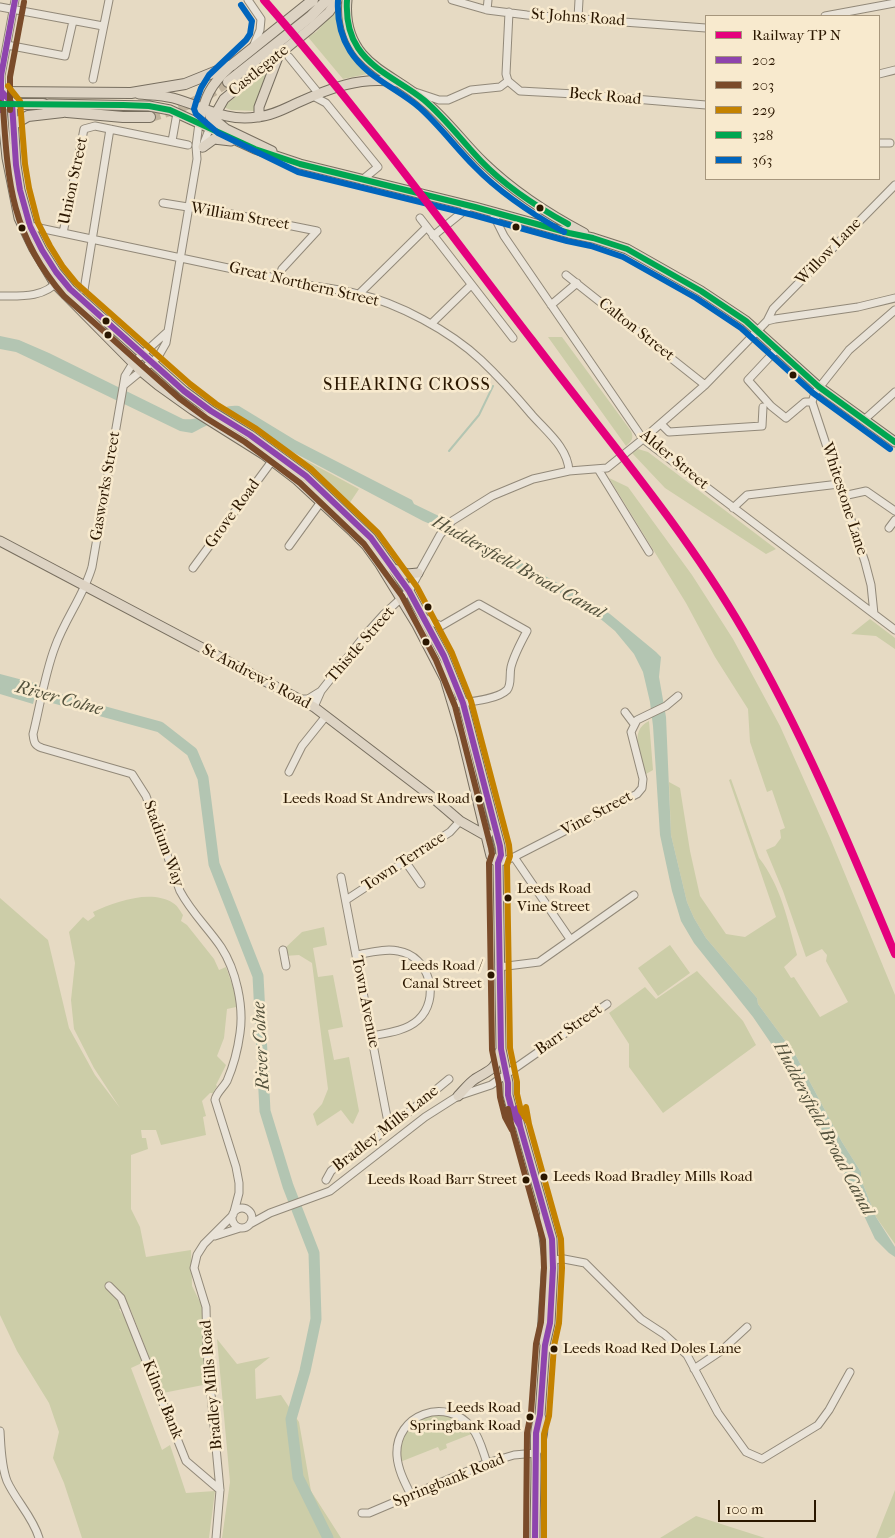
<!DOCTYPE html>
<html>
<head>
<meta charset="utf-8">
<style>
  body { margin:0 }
  #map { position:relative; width:895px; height:1538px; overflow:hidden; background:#e6dac3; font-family:"IM FELL French Canon",serif }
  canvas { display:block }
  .legend { position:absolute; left:705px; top:15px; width:175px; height:165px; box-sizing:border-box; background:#f8eace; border:1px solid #a6967c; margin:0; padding:6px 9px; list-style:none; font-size:15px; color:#2b1700 }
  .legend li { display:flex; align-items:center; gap:10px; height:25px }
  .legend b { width:25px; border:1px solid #a6967c }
  .scale { position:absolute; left:718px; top:1500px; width:98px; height:22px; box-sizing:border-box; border:2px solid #2b1700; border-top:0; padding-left:6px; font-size:15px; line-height:18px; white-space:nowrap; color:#2b1700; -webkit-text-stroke:4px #f8eace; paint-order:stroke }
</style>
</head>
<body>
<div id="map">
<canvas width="895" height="1538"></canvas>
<ul class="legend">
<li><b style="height:6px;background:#e5007d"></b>Railway TP N</li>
<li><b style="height:6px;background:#8e44ad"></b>202</li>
<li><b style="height:6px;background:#7a4b2a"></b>203</li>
<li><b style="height:6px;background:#c48200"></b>229</li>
<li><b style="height:6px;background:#00a651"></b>328</li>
<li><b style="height:6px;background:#0065bd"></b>363</li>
</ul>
<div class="scale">100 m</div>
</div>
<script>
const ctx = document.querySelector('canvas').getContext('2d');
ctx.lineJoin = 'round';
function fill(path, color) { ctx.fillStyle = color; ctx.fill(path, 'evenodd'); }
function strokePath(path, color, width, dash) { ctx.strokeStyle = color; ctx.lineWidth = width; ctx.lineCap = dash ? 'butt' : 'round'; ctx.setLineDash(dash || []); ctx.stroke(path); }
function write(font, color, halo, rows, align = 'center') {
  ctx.font = font + ' "IM FELL French Canon",serif'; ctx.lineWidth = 5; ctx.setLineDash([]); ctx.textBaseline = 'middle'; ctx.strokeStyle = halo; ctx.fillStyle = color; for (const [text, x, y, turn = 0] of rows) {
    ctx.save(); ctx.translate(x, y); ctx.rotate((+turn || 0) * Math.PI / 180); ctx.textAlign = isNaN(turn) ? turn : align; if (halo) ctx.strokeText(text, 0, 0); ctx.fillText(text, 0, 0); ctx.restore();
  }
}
fill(new Path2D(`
  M341 5C341 34 353 56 377 72L343 79 308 37 316 32Z
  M269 70 254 107 255 111 231 110 223 107Z
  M548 337H562L631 431C634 438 632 441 626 446Z
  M638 449 648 452 776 549 766 554 665 488 632 453Z
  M287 450 359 489 349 504Z
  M609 478 628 487 692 575 733 639 780 726 830 838 895 995V1244L876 1217 861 1179V1172L842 1142 795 1054 758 1004 757 998 706 938 694 918 687 902 671 835 669 782 680 788 690 851 700 896 726 934 745 937 776 917 729 780 731 779 759 858C781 886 788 921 797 955L784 967 791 978 794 977 820 1017 848 1002 826 961 827 955 822 949 806 957 783 891 766 850 775 846 781 838 780 830 785 828 772 790 767 792 750 742 748 709 715 657 686 603Z
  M870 619 895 638V649L876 636 851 634Z
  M649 721 653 770 646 774C641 756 628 731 649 721Z
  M0 898 48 940 69 1028 95 1075 120 1108 94 1068 74 1029 71 1000 75 963 69 932 83 917 88 921 95 916 93 912C116 902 150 889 173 903 178 906 180 911 183 915L181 921 187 925 214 959 219 970 226 967 235 993 236 1007 227 1009 224 1038 217 1056 226 1065 216 1085 217 1086 213 1093H210L202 1101 206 1116 203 1117 206 1135 161 1145 156 1130H141L142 1138H146L148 1149 131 1155V1209L140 1227 146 1257 191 1250 192 1286 203 1308 208 1384 163 1393 130 1308 119 1309 128 1323 144 1362 131 1368 162 1450 170 1445 186 1493 215 1491 209 1538H82L64 1483 53 1458 59 1432 49 1403 17 1351 0 1315Z
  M324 927 327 945 313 948 318 977 333 975 343 1027 328 1030 334 1060 349 1057 359 1111 353 1124 351 1123 341 1110 317 1126 313 1114 322 1104 328 1089 312 963 299 955 284 956 283 950 302 932Z
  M670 945 690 973 658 996 638 968Z
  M697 971 743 1021 756 1045 663 1113 629 1067V1044L609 1013 645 987 656 999Z
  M217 1339 237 1364 270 1357 255 1369 256 1399 281 1395 299 1422 311 1491 341 1538H222L230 1482Z
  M431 1412 454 1416 474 1433 446 1444 447 1448 440 1451 438 1447 400 1462C398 1431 407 1428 431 1412Z
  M895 1490V1534L888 1538H876Z
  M696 1516 765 1538H660Z`), '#cccda8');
fill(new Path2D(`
  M0 336 19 340 49 353 183 419C204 422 220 403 239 406L295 440 412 500 414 504 443 518C448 525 456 530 464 531L563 586 610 614 656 652 661 657 659 677 666 717 671 835 687 902 694 918 706 938 757 998 758 1004 795 1054 842 1142 861 1172V1179L876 1217 895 1247V1257L889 1253 875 1239 842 1169 781 1058 753 1017 694 943 681 921 672 891 660 835 653 726 650 702 643 672 634 654 615 631 591 611 564 595 458 540C448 528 436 527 423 521L287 449 242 418C226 413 206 426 192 433L180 431 35 361 16 352 0 349Z
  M0 674 38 684 33 704 0 694Z`), '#b3c5b2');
strokePath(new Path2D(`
  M449 451 479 415 493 386`), '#b3c5b2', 2);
strokePath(new Path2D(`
  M0 683 160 727 192 752 203 778 214 864 258 976 265 1111 288 1186 314 1253 316 1319 305 1371 291 1419 298 1477 328 1538`), '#b3c5b2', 11);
strokePath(new Path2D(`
  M150 117C180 109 202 100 228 82`), '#c1b39c', 10, [10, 5]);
const minor = new Path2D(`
  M248 0 261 19 260 30 253 47
  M452 0 487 10 527 15 706 28
  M0 7 103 26
  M487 10 488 0
  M509 12 506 74 508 81 520 91 575 94 706 105
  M825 16 895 3
  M578 18 579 0
  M7 45 65 56 73 21
  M289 57 319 94
  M879 74 895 70
  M93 79 109 0
  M2 92 1 76 15 0
  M415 92 439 100H448L471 90 500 87 508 81
  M313 96 326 103 378 167 362 180
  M172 141 177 113
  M879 143H890
  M202 148 210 127
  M163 203 237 215 317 231 282 269 279 278
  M495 212 494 216 504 236 643 439 895 630
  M420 218 513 338
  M30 226 313 286C328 288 343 290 358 294 398 303 450 331 481 360 499 377 516 396 532 415 547 432 568 448 569 471
  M63 233 84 129 95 126 188 145
  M433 236 470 206
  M566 275 705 385
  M84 290 110 129
  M359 294 427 227
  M0 296C20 296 44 298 58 281
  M551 305 577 283
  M767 321 773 309 895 185
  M431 324 471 285
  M166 333 133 363 125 376 92 567C84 595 65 619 55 647 45 673 40 706 33 734 34 742 34 745 42 748L132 774 146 796 180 891C191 912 208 928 221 947 236 970 244 1006 240 1033 238 1048 233 1067 227 1081 223 1088 216 1093 215 1100L236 1167 239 1183V1193L234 1212
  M777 349 748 380 771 406 786 418 805 402H812
  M124 385 158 357 166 343 197 159 196 146 199 123
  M865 419 895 392
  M661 424 669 432 762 426 763 407
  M598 469 649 552
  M843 496 866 491 895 511
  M733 508 747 495 839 484
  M889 528 895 520
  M289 546 323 499
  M193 568 272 461
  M874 614 871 585 865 562 812 402 815 393 849 350 895 310
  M424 618 441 626
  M441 626 479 604 527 631C521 642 514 655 511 667 509 675 512 684 507 690 497 700 467 702 454 704
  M299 699H308L321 691
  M314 707 321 691 366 634 384 614 409 591 440 535 452 521 492 496 533 479 569 471 607 468 643 439 705 385 767 321 775 319 858 307 895 298
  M625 712 634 724
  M289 772 302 746 326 716
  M514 857 570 939
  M405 861 421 884
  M498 863 514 857 637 794 642 788 643 779 631 732 637 720 666 706 678 696
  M341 877 385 1107 387 1117 392 1126
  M346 900 450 832 460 821
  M283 950 286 966
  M356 955C369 953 385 948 398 951 430 956 441 999 418 1020 406 1031 387 1033 371 1036
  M499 967 539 962 634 895
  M326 1180 331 1171 337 1166 392 1126 449 1079
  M232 1218a10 10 0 1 1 20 0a10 10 0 1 1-20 0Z
  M250 1224 270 1213 330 1191 425 1117 458 1096 491 1085 607 1004
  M215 1236 240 1228
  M549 1260 564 1259 585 1263 641 1319 664 1334 687 1355 718 1413 746 1452 762 1459 818 1425 829 1410 850 1372
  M109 1286 121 1298 186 1461 220 1490
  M694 1369 721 1351 747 1327
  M0 1431C1 1447 1 1465 7 1481 16 1501 33 1517 39 1538
  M411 1495C405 1483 398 1470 397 1456 394 1414 447 1396 472 1428 480 1438 483 1452 487 1463
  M362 1513H369L487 1463 514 1455 536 1453
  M216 1538 220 1490 207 1351 206 1307 194 1268 197 1255 204 1244 233 1215`);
const major = new Path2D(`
  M347 0C345 20 349 38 362 54 378 73 404 83 423 100 446 118 463 143 484 163 513 191 548 214 584 233
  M2 92 12 103 16 165 20 190 30 226 42 250 56 272 70 289 184 391 211 411 250 435 306 476 371 538 409 591 444 656 463 703 500 846 501 855 498 863 501 1049 508 1083V1095L513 1114 520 1126
  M139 94C150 95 162 95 173 98 203 106 224 122 257 117 271 116 284 109 297 103 328 89 360 76 396 82
  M1 99 7 158 19 218 34 249 55 284 141 371 158 385 193 410 263 454 297 480 353 532 366 545 379 563 417 625 445 679 462 736 489 848 491 856 498 863
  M49 104 149 106 170 110 255 149 300 164 475 207 569 233 593 238 627 249 701 291 746 321 819 387 895 442
  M210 116 226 129 272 151
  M259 117V107L278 57
  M199 123C205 97 210 85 230 67
  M210 127 216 113 224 99 311 28 329 12 337 0
  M203 147 214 139 231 141
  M0 541 314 707 432 797 460 821 483 834H488
  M394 569 407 574 418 573
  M458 1096C463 1091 469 1083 475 1079 491 1069 495 1071 500 1051
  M519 1122 552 1239 553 1268 550 1323 545 1345 540 1415C533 1432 536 1447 536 1464 536 1489 535 1513 535 1538
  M544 1216 543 1229 547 1260 542 1334 545 1345
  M536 1452C543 1439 545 1429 540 1415`);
const highway = new Path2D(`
  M228 82 310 17 327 0
  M0 92 131 93 185 84 232 65 313 0
  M0 104H43L67 112 123 117H150
  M14 124 28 116 63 112`);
strokePath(minor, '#928979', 9);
strokePath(major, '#776e5f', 11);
strokePath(highway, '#776e5f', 12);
strokePath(minor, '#e9e3d8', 7);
strokePath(major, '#ddd3c3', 9);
strokePath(highway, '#ddd3c3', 10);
strokePath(new Path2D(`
  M2 92 12 103 16 165 20 190 30 226 42 250 56 272 70 289 184 391 211 411 250 435 306 476 371 538 409 591 444 656 463 703 500 846 501 855 498 863 501 1049 508 1083V1095L513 1114 520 1126
  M1 110V76L15 0
  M517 1108 520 1126 552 1239 553 1268 550 1323 545 1345 540 1415 536 1433 535 1538`), '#8e44ad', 6);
strokePath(new Path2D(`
  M0 103 3 107C8 183 11 235 64 296L179 398 206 418 245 442 300 483 364 544 402 596 436 660 455 706 491 848 492 854 489 863 492 1050 499 1084 500 1097 505 1117 512 1130
  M10 110V77L24 2
  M508 1109 512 1128 543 1240 544 1268 541 1322 536 1344 531 1413 527 1433 526 1538`), '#7a4b2a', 6);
strokePath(new Path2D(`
  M8 86 20 101 25 164 29 188 38 223 50 246 63 267 76 283 190 384 216 404 255 428 311 469 378 533 417 587 452 653 471 701 509 845 510 856 507 865 510 1048 517 1082V1094L521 1111 528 1122
  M526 1107 529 1124 561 1239 562 1268 559 1323 554 1346 549 1416 544 1434V1538`), '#c48200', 6);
strokePath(new Path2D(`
  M347 0C346 17 348 33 358 48 374 72 402 82 424 100 445 118 462 141 481 161 506 187 537 207 568 224
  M0 104 123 105 149 106 170 110 255 149 300 164 475 207 569 233 593 238 627 249 701 291 746 321 819 387 895 442`), '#00a651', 6);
strokePath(new Path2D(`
  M338 0C337 18 340 35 350 51 367 78 397 88 420 108 440 126 456 148 475 167 500 193 532 214 564 232
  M241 5 252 21 250 34 246 40 209 75 201 88 196 102 194 109 196 114 218 133 298 172 473 215 567 241 591 246 623 257 696 298 741 328 813 393 890 449`), '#0065bd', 6);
strokePath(new Path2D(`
  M264 0C359 109 444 226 532 340 604 435 683 527 743 630 803 733 849 844 895 954`), '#e5007d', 8);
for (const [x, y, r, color] of [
  [540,208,4.5,"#2b1700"],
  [516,227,4.5,"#2b1700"],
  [22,228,4.5,"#2b1700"],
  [106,321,4.5,"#2b1700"],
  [108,335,4.5,"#2b1700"],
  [793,375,4.5,"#2b1700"],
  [428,607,4.5,"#2b1700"],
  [426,642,4.5,"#2b1700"],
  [479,799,4.5,"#2b1700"],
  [508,898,4.5,"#2b1700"],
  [491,975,4.5,"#2b1700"],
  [544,1177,4.5,"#2b1700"],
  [526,1180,4.5,"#2b1700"],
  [554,1349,4.5,"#2b1700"],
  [530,1417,4.5,"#2b1700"]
]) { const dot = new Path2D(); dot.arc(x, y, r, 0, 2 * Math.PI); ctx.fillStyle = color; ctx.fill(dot); strokePath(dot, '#f8eace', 2); }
write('15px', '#2b1700', '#f8eace', [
  ["Leeds Road St Andrews Road",470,799],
  ["Leeds Road",517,889,"left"],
  ["Vine Street",517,907,"left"],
  ["Leeds Road /",482,966],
  ["Canal Street",482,984],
  ["Leeds Road Bradley Mills Road",553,1177,"left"],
  ["Leeds Road Barr Street",517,1180],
  ["Leeds Road Red Doles Lane",563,1349,"left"],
  ["Leeds Road",521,1408],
  ["Springbank Road",521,1426]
], 'right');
write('16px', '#2b1700', '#f8eace', [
  ["St Johns Road",578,18,4],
  ["Castlegate",259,71,-39],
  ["Beck Road",605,97,5],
  ["Union Street",74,181,-78],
  ["William Street",240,217,10],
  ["Willow Lane",829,252,-46],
  ["Great Northern Street",304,285,13],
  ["Calton Street",636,330,38],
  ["Alder Street",674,460,40],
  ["Gasworks Street",106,486,-80],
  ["Whitestone Lane",844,499,72],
  ["Grove Road",233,514,-54],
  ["Thistle Street",361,645,-49],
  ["St Andrew's Road",256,677,28],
  ["Vine Street",597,814,-28],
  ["Stadium Way",163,844,70],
  ["Town Terrace",404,862,-33],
  ["Town Avenue",365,1002,79],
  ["Barr Street",569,1030,-35],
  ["Bradley Mills Lane",386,1129,-38],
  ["Bradley Mills Road",212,1385,-95],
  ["Kilner Bank",162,1400,68],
  ["Springbank Road",449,1481,-22]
]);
ctx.letterSpacing = '1px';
write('18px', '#2b1700', '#f8eace', [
  ["SHEARING CROSS",407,386]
]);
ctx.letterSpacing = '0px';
write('italic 18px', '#53513c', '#f8eace', [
  ["Huddersfield Broad Canal",518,568,29],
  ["River Colne",59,699,15],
  ["River Colne",262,1046,-93],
  ["Huddersfield Broad Canal",823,1129,62]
]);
</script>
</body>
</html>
